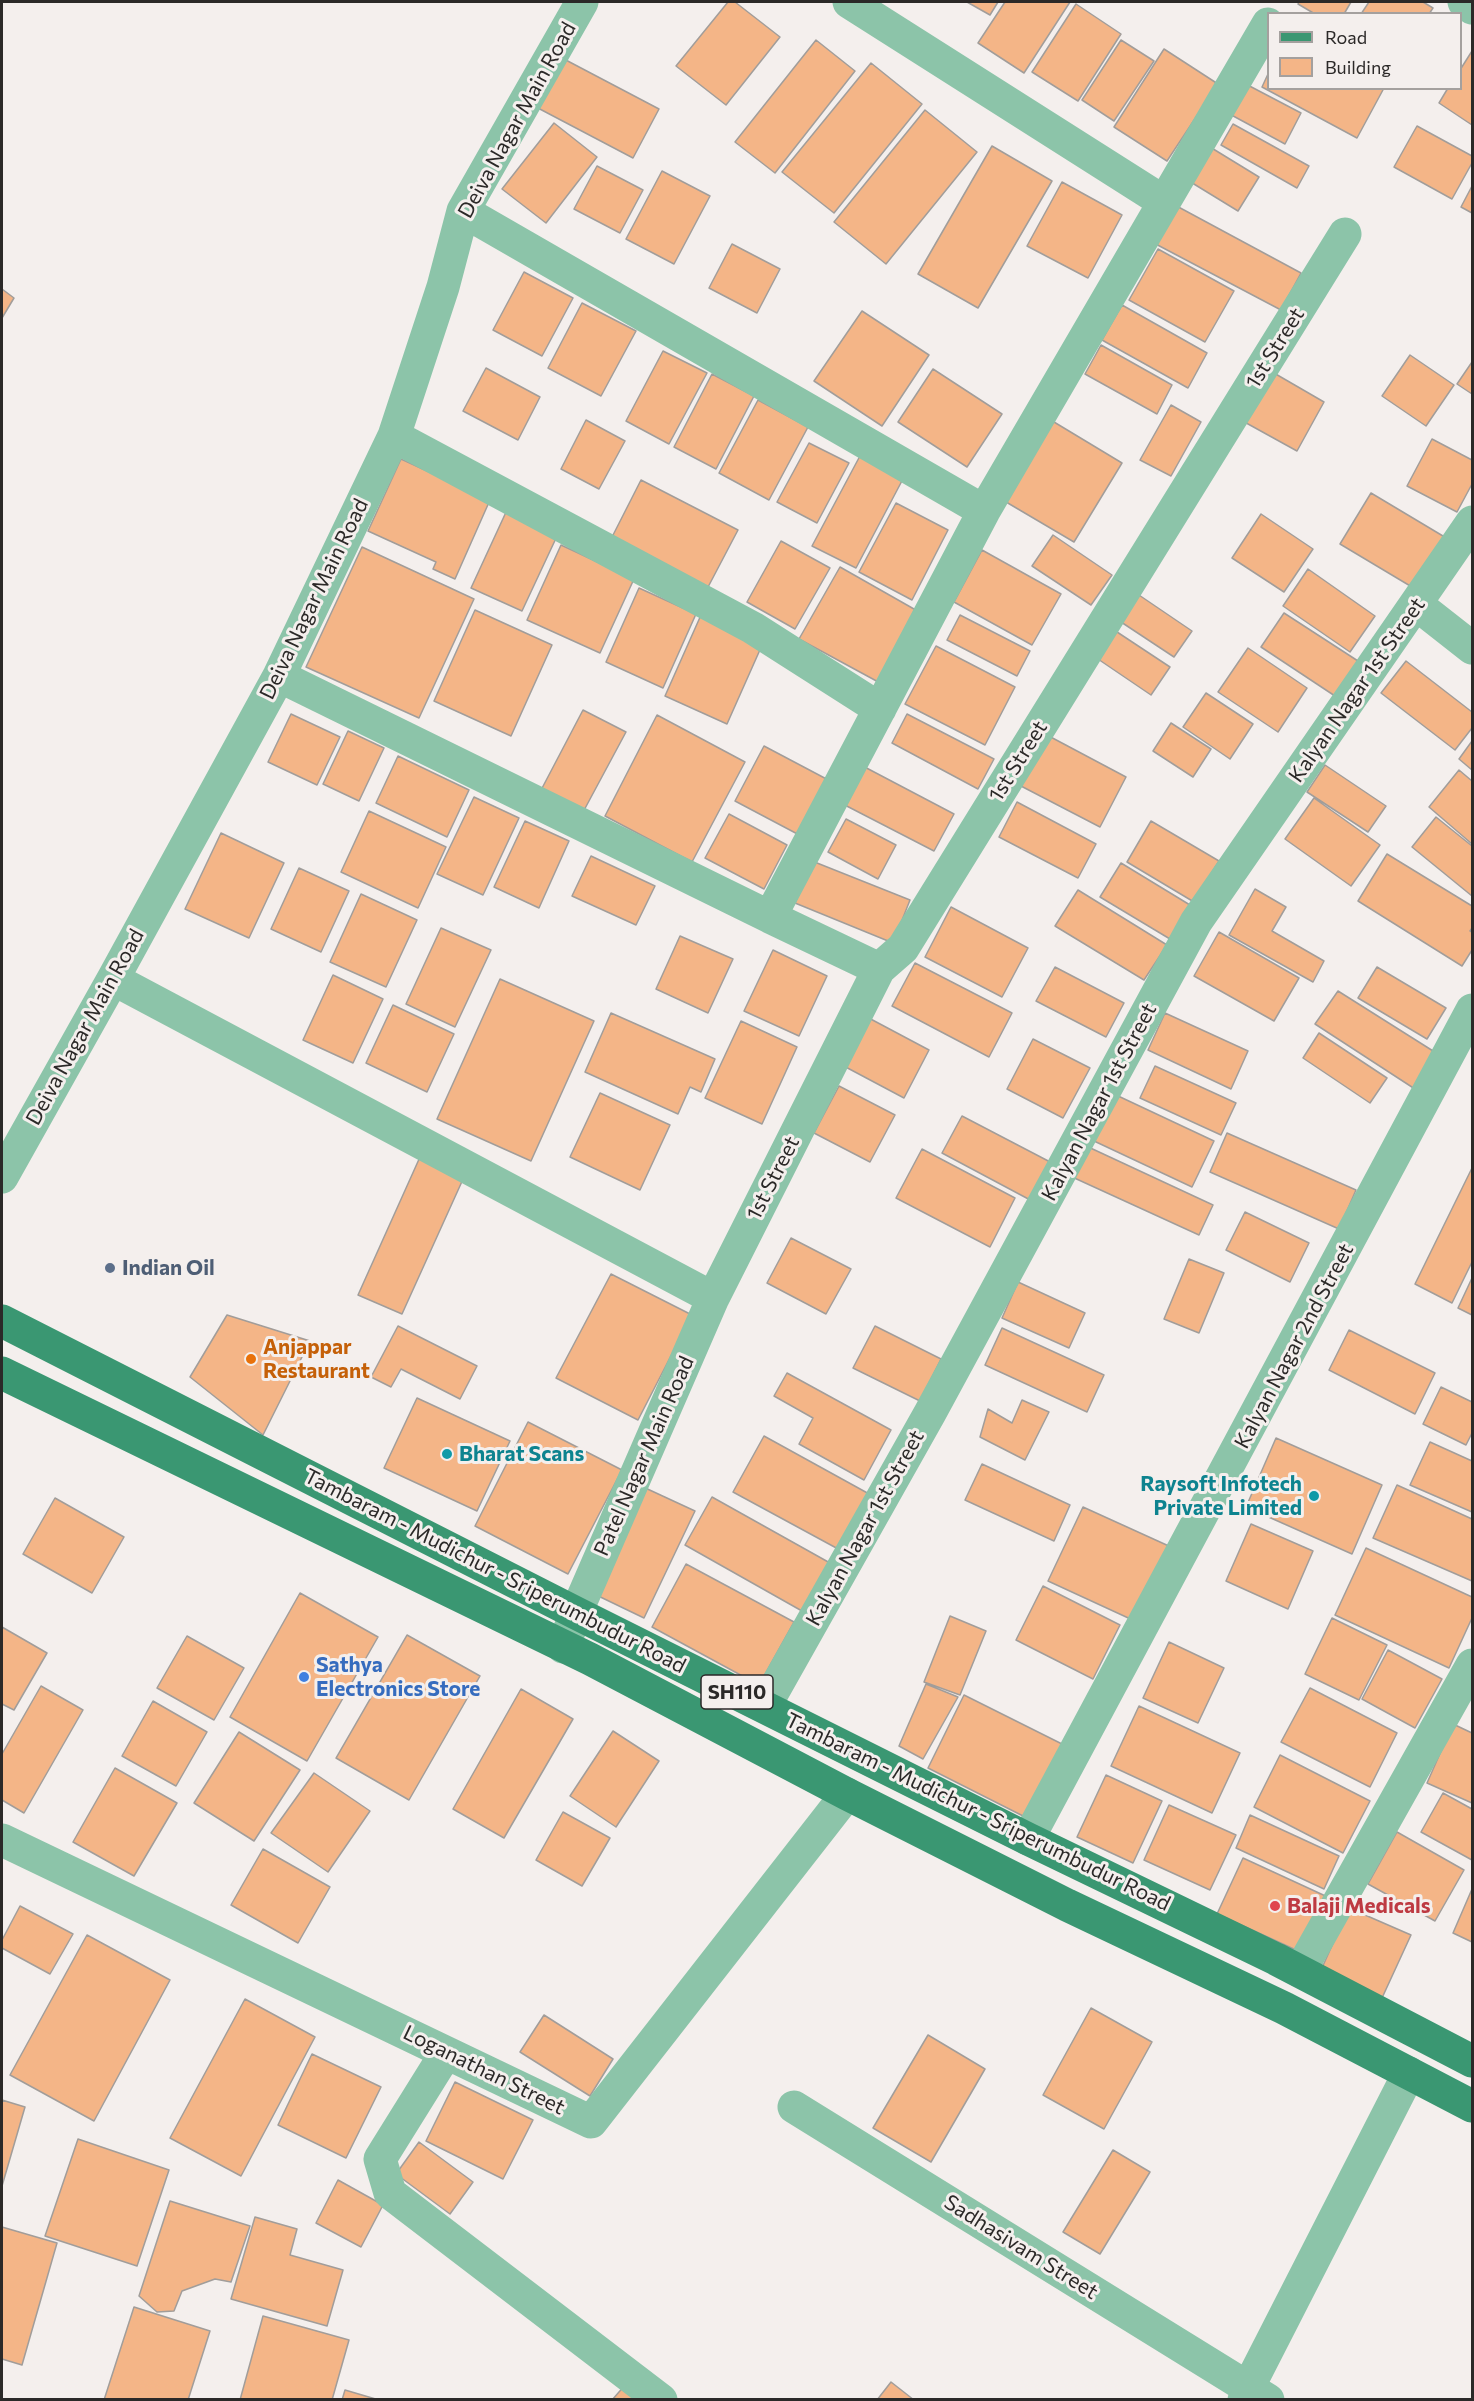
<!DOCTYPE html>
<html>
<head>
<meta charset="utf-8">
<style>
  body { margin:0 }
  #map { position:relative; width:1474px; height:2401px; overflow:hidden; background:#f4efed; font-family:Commissioner,sans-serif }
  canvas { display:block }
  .frame { position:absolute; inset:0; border:3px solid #2b2928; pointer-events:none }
  .legend { position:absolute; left:1267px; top:12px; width:195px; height:78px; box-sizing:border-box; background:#f4efed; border:2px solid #a4a09e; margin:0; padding:8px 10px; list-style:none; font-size:18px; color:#2b2928 }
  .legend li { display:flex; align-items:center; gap:12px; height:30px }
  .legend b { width:30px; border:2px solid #a4a09e }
</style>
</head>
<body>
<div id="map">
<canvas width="1474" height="2401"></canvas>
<div class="frame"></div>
<ul class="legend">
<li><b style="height:8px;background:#3a9772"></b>Road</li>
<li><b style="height:16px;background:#f4b587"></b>Building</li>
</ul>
</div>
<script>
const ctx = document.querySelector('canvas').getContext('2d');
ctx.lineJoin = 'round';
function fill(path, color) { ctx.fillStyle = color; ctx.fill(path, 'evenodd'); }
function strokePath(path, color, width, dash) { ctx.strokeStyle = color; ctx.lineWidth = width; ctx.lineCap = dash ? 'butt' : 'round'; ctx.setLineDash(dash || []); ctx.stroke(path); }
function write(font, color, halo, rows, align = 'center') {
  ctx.font = font + ' Commissioner,sans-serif'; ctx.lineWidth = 6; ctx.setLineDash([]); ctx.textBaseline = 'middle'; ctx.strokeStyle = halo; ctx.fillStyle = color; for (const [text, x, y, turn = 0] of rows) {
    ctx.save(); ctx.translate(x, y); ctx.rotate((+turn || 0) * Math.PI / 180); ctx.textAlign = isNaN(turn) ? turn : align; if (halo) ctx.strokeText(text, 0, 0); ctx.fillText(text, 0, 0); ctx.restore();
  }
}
const building = new Path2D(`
  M728 2H735L780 37 726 105 676 66Z
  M967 2H998L990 15Z
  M1005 2H1070L1024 73 978 43Z
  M1299 2H1351L1344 14H1315L1298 4Z
  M1369 2H1423L1433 8 1429 14H1361Z
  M1076 4 1121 34 1078 101 1032 72Z
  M816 40 855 71 775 173 735 142Z
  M1121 40 1154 61 1114 121 1082 100Z
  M1164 49 1218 84 1167 161 1114 127Z
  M1472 51V125L1439 103 1448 88H1460V70Z
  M562 58 659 109 633 158 536 107Z
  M871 63 922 104 834 213 782 172Z
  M1268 74V88H1384L1357 138 1262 87Z
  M1240 81 1301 113 1285 144 1224 111Z
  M925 110 977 152 886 264 834 222Z
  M554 123 597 157 546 223 502 189Z
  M1233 124 1309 166 1297 188 1221 145Z
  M1417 126 1472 156V163L1452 199 1394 167Z
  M992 146 1052 181 978 308 918 274Z
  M1210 147 1259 177 1238 211 1189 181Z
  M597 166 643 190 620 233 574 209Z
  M662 171 710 196 674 264 626 239Z
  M1062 182 1122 215 1088 278 1027 246Z
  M1472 186V213L1461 207Z
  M1171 203 1301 273 1281 310 1150 241Z
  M732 244 780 269 757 313 709 288Z
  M1158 249 1234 291 1205 342 1129 300Z
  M524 272 573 298 542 356 493 330Z
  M2 289 14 298 2 318Z
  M582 303 636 331 601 396 548 368Z
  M1122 305 1207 353 1188 388 1102 340Z
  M862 311 929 355 882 426 814 381Z
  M1101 345 1172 385 1157 414 1085 374Z
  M663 351 707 373 669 444 626 421Z
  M1410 355 1454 385 1426 426 1382 396Z
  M1472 362V394L1457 384Z
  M486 368 540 397 518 440 463 411Z
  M933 369 1002 414 967 467 898 422Z
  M1267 369 1324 402 1297 451 1239 419Z
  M712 374 754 396 716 469 674 447Z
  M758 400 808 427 769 500 719 473Z
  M1171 405 1201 422 1171 476 1140 460Z
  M1049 419 1122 463 1074 542 1001 499Z
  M586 420 625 441 599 489 561 469Z
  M1432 439 1472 460V484L1457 512 1407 486Z
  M809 443 849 463 817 523 777 502Z
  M861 454 904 477 856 568 812 546Z
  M401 459 490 500 455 579 433 569 436 562 368 531Z
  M641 480 738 530 707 589 610 541Z
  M1371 493 1453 542 1422 593 1340 544Z
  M896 503 948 530 912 600 859 572Z
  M507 510 558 534 522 611 471 588Z
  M1261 514 1313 549 1284 592 1232 558Z
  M1053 535 1112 575 1091 605 1032 566Z
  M781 541 830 568 795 629 747 602Z
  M561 545 634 579 600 653 527 620Z
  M362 547 474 599 419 718 306 667Z
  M982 550 1061 594 1032 645 954 602Z
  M840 567 921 613 882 684 799 639Z
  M1308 569 1375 616 1350 652 1283 606Z
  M639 588 696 614 663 688 606 662Z
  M1136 593 1192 631 1174 657 1118 620Z
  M475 610 552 645 511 736 434 701Z
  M1284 613 1358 661 1335 696 1261 647Z
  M701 615 763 643 727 724 665 696Z
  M960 615 1030 651 1017 676 947 640Z
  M1111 628 1170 667 1151 695 1092 655Z
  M936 646 1015 687 985 745 905 704Z
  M1248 648 1307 688 1278 732 1218 692Z
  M1406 661 1472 712V728L1455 750 1381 693Z
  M1206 693 1253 724 1230 759 1183 727Z
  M583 710 626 732 582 814 540 792Z
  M291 714 340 737 317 785 268 762Z
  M907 714 994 759 978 789 892 743Z
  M657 715 745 762 692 862 605 816Z
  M1171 723 1211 749 1193 777 1153 751Z
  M348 731 384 748 359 801 323 784Z
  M1045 734 1126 777 1100 827 1019 785Z
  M1472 741V770L1459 759Z
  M764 746 834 783 805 838 735 801Z
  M398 756 469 790 447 837 376 803Z
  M857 763 954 814 934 851 837 801Z
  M1325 765 1386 806 1368 832 1307 792Z
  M1459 770 1472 781V844L1429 807Z
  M474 797 519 818 483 895 437 874Z
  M1314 798 1380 845 1351 886 1285 839Z
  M1017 802 1096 844 1078 878 999 837Z
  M369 811 446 847 418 908 341 872Z
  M729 814 787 845 764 889 705 858Z
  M1436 817 1472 846V896L1412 847Z
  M846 819 896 845 878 879 828 852Z
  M525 821 569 841 539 908 494 887Z
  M1151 821 1219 861 1194 902 1127 862Z
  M221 833 284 863 249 938 185 909Z
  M1387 854 1472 906V928L1470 931 1472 932V950L1462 966 1358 901Z
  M591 856 655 886 636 925 572 896Z
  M812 861 910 900 893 943 795 903Z
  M1121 863 1190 905 1170 939 1100 897Z
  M299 868 349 891 321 952 271 929Z
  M1255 889 1286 907 1272 931 1324 961 1313 982 1229 935Z
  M1078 890 1167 945 1144 980 1055 926Z
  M361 894 417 920 386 987 330 962Z
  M951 907 1028 948 1002 997 925 957Z
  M441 928 491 950 455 1027 406 1004Z
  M1219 932 1299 978 1274 1021 1194 976Z
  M680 936 733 959 708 1013 656 989Z
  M773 950 827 976 799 1036 744 1011Z
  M915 963 1012 1013 989 1057 892 1006Z
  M1055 967 1124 1003 1106 1037 1036 1001Z
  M1377 967 1446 1008 1427 1039 1358 998Z
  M333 975 383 999 353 1063 303 1040Z
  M500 979 594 1021 531 1161 437 1119Z
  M1338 991 1441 1056 1418 1091 1315 1024Z
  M393 1005 454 1034 427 1092 366 1063Z
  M611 1013 715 1059 701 1092 690 1087 678 1114 585 1072Z
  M1165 1013 1248 1051 1231 1089 1148 1050Z
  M865 1016 929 1050 904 1098 840 1064Z
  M741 1021 797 1047 762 1124 705 1098Z
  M1319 1033 1387 1078 1370 1103 1303 1058Z
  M1033 1039 1090 1068 1063 1118 1007 1089Z
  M1155 1066 1236 1103 1221 1135 1140 1098Z
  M839 1086 895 1115 870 1162 814 1133Z
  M600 1093 670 1125 640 1190 570 1157Z
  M1116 1095 1214 1141 1192 1187 1094 1141Z
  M962 1116 1054 1164 1034 1202 942 1153Z
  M1227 1133 1356 1190 1339 1229 1210 1172Z
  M1084 1145 1213 1205 1199 1235 1070 1176Z
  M922 1149 1015 1198 990 1247 896 1198Z
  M420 1157 464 1177 402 1314 358 1295Z
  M1472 1168V1262L1452 1303 1415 1284Z
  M1245 1212 1309 1243 1290 1282 1226 1250Z
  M791 1238 851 1269 826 1314 767 1283Z
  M1189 1259 1224 1273 1199 1333 1164 1319Z
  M611 1274 692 1315 638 1420 556 1378Z
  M1472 1278V1315L1458 1308Z
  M1018 1282 1085 1313 1069 1348 1002 1318Z
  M227 1315 310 1341 263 1435 190 1377Z
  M398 1326 477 1366 460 1399 401 1369 391 1387 371 1377Z
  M875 1326 941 1359 920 1401 853 1368Z
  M1002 1328 1104 1375 1087 1412 985 1365Z
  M1349 1330 1435 1373 1415 1414 1329 1370Z
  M787 1373 891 1430 864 1480 799 1444 813 1418 774 1396Z
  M1441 1387 1472 1402V1433L1466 1445 1423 1424Z
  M417 1398 510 1441 477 1511 384 1468Z
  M1022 1400 1049 1412 1025 1460 980 1437 988 1409 1012 1423Z
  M528 1422 622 1470 568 1574 475 1526Z
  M764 1436 871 1495 840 1550 733 1492Z
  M1276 1438 1382 1485 1352 1554 1246 1507Z
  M1430 1442 1472 1461V1512L1410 1485Z
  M982 1464 1070 1505 1054 1541 965 1500Z
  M1397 1485 1472 1519V1581L1373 1538Z
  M641 1486 695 1511 644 1618 590 1592Z
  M712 1497 830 1563 802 1611 685 1545Z
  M55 1498 124 1537 92 1593 23 1554Z
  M1083 1507 1171 1547 1137 1622 1048 1581Z
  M1251 1524 1313 1551 1288 1609 1226 1581Z
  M1366 1548 1472 1597V1618L1449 1668 1335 1615Z
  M686 1564 794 1622 759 1685 652 1627Z
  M1043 1586 1120 1625 1093 1679 1016 1640Z
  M300 1593 378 1637 307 1761 230 1717Z
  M950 1616 986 1631 960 1695 924 1682Z
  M1332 1618 1387 1645 1359 1700 1305 1674Z
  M2 1627 47 1653 14 1710 2 1704Z
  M407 1635 480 1676 409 1800 336 1758Z
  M187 1636 244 1668 214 1720 157 1688Z
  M1169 1642 1224 1668 1198 1723 1143 1698Z
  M1388 1650 1442 1679 1415 1728 1362 1699Z
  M926 1684 958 1697 923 1759 899 1746Z
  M41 1686 83 1710 24 1813 2 1800V1754Z
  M1310 1688 1397 1733 1370 1787 1281 1742Z
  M521 1689 573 1719 504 1838 453 1809Z
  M964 1695 1066 1746 1029 1819 928 1768Z
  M153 1701 207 1732 176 1786 122 1756Z
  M1139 1706 1240 1753 1212 1813 1111 1766Z
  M1453 1724 1472 1733V1803L1427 1783Z
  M613 1731 659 1761 616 1827 570 1796Z
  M239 1732 300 1770 254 1841 194 1803Z
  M1280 1755 1370 1801 1343 1853 1254 1807Z
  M115 1768 177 1803 134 1876 73 1842Z
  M314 1773 370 1811 328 1872 271 1833Z
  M1106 1775 1162 1801 1133 1863 1077 1837Z
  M1443 1793 1472 1809V1860L1421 1832Z
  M1169 1805 1236 1835 1210 1890 1144 1860Z
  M563 1812 610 1838 582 1886 536 1860Z
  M1250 1815 1339 1856 1324 1889 1236 1848Z
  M1397 1832 1464 1870 1435 1921 1368 1884Z
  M263 1849 330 1887 298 1943 231 1905Z
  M1243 1858 1332 1899 1307 1955 1217 1914Z
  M1472 1889V1942L1453 1933Z
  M20 1906 73 1934 50 1974 2 1948V1940Z
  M1349 1908 1411 1935 1382 1998 1321 1970Z
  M87 1935 170 1980 94 2121 10 2075Z
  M245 1999 315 2037 241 2176 170 2138Z
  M1091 2008 1152 2042 1104 2129 1043 2095Z
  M544 2015 613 2059 590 2096 520 2052Z
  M928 2035 985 2069 931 2162 873 2128Z
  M312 2054 381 2087 346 2158 278 2125Z
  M455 2082 533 2120 503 2179 426 2141Z
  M2 2100 25 2107 2 2186Z
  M78 2139 169 2170 137 2266 45 2236Z
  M419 2142 473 2182 450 2214 396 2174Z
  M1113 2150 1150 2172 1100 2254 1063 2232Z
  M338 2180 383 2205 361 2247 316 2223Z
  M170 2201 250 2226 231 2282 215 2279 182 2291 174 2311 157 2312 139 2296Z
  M255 2217 297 2229 290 2255 343 2270 327 2326 231 2299Z
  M2 2227 57 2243 22 2365 2 2359Z
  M134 2307 210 2331 188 2400H104Z
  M263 2316 349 2340 332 2400H240Z
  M891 2382 914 2400H877Z
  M626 2384 642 2400H612Z
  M345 2390 379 2400H342Z`);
fill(building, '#f4b587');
strokePath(building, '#a19d9a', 1.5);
strokePath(new Path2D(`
  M849 2 1164 202
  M1464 2 1472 8
  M463 211 984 511
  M394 436 753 628 880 709
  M1416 604 1472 648
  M279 676 770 917
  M879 969 770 917 984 511 1268 24
  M113 979 713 1298
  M2 1177 113 979 279 676 394 436 443 287 463 211 582 2
  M563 1647 576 1613 713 1298 879 969 903 948 1345 234
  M765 1706 930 1413 1196 922 1472 522
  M1028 1839 1472 1010
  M2 1840 591 2122 847 1794
  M1300 1971 1472 1665
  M446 2053 380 2159 390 2193 661 2400
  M794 2107 1268 2400
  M1244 2400 1248 2388 1409 2073`), '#8cc4a9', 33);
strokePath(new Path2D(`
  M2 1321 576 1613 1028 1839 1276 1959 1472 2061
  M2 1373 590 1659 847 1794 1067 1905 1284 2008 1472 2106`), '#3a9772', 33);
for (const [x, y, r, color] of [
  [110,1268,6,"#5c6f8a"],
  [251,1359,6,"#e8710a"],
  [447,1454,6,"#0f9aa8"],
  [1314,1496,6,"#0f9aa8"],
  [304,1677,6,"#3f7fe0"],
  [1275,1906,6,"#e0444e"]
]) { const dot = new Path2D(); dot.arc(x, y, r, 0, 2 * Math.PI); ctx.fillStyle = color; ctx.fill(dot); strokePath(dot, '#f4efed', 2); }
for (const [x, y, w] of [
  [737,1692,72]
]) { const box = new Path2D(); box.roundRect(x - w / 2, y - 17, w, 34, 4.5); ctx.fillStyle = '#f4efed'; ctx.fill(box); strokePath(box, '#2b2928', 1.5); }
write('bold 20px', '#2b2928', null, [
  ["SH110",737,1692]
]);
write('21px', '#2b2928', '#f4efed', [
  ["Deiva Nagar Main Road",517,120,-61],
  ["1st Street",1275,348,-58],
  ["Deiva Nagar Main Road",314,599,-64],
  ["Kalyan Nagar 1st Street",1357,690,-55],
  ["1st Street",1018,761,-58],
  ["Deiva Nagar Main Road",85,1027,-61],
  ["Kalyan Nagar 1st Street",1099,1102,-62],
  ["1st Street",773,1178,-63],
  ["Kalyan Nagar 2nd Street",1294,1346,-62],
  ["Patel Nagar Main Road",644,1456,-66],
  ["Kalyan Nagar 1st Street",865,1528,-61],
  ["Tambaram - Mudichur - Sriperumbudur Road",495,1571,27],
  ["Tambaram - Mudichur - Sriperumbudur Road",978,1812,26],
  ["Loganathan Street",484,2070,26],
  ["Sadhasivam Street",1021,2247,32]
]);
write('bold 21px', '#4e5e75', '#f4efed', [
  ["Indian Oil",122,1268]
], 'left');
write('bold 21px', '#c56008', '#f4efed', [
  ["Anjappar",263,1347],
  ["Restaurant",263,1371]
], 'left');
write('bold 21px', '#0d838f', '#f4efed', [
  ["Bharat Scans",459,1454],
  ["Raysoft Infotech",1302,1484,"right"],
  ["Private Limited",1302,1508,"right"]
], 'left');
write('bold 21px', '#366cbe', '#f4efed', [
  ["Sathya",316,1665],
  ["Electronics Store",316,1689]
], 'left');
write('bold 21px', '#be3a42', '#f4efed', [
  ["Balaji Medicals",1287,1906]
], 'left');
</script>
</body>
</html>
